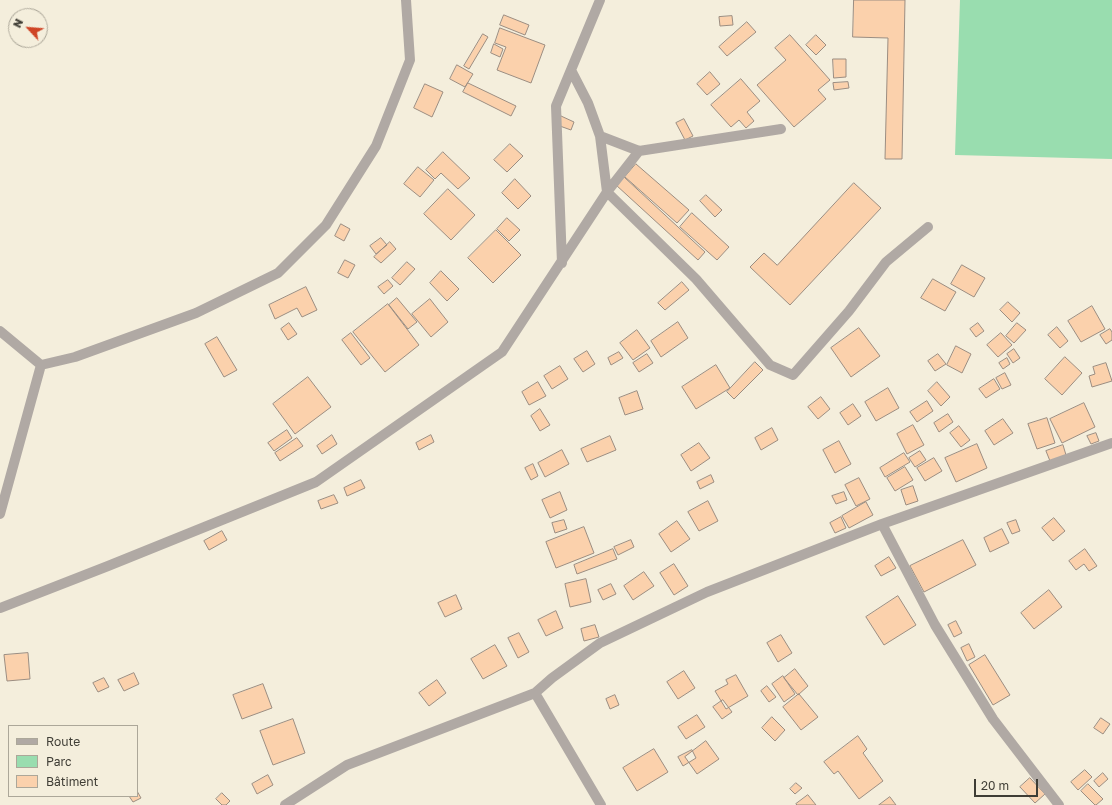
<!DOCTYPE html>
<html>
<head>
<meta charset="utf-8">
<style>
  body { margin:0 }
  #map { position:relative; width:1112px; height:805px; overflow:hidden; background:#f4eedc; font-family:"Golos Text",sans-serif }
  canvas { display:block }
  .legend { position:absolute; left:8px; top:725px; width:130px; height:72px; box-sizing:border-box; background:#f4eedc; border:1px solid #aca799; margin:0; padding:5px 7px; list-style:none; font-size:12px; color:#3f3d35 }
  .legend li { display:flex; align-items:center; gap:8px; height:20px }
  .legend b { width:20px; border:1px solid #aca799 }
  .north { position:absolute; left:8px; top:8px; width:40px; height:40px; box-sizing:border-box; background:#f4eedc; border:1px solid #aca799; border-radius:50%; rotate:296deg; font-size:11px; font-weight:700; line-height:16px; text-align:center; color:#3f3d35 }
  .north::after { content:''; display:block; margin:auto; width:14px; height:18px; background:#cf4425; clip-path:polygon(50% 0,100% 100%,50% 72%,0 100%) }
  .scale { position:absolute; left:974px; top:779px; width:64px; height:18px; box-sizing:border-box; border:2px solid #3f3d35; border-top:0; padding-left:5px; font-size:12px; line-height:14px; white-space:nowrap; color:#3f3d35; -webkit-text-stroke:3px #f4eedc; paint-order:stroke }
</style>
</head>
<body>
<div id="map">
<canvas width="1112" height="805"></canvas>
<ul class="legend">
<li><b style="height:5px;background:#b0a9a4"></b>Route</li>
<li><b style="height:11px;background:#99ddaf"></b>Parc</li>
<li><b style="height:11px;background:#fbd1ac"></b>Bâtiment</li>
</ul>
<div class="north">N</div>
<div class="scale">20 m</div>
</div>
<script>
const ctx = document.querySelector('canvas').getContext('2d');
ctx.lineJoin = 'round';
function fill(path, color) { ctx.fillStyle = color; ctx.fill(path, 'evenodd'); }
function strokePath(path, color, width, dash) { ctx.strokeStyle = color; ctx.lineWidth = width; ctx.lineCap = dash ? 'butt' : 'round'; ctx.setLineDash(dash || []); ctx.stroke(path); }
fill(new Path2D(`
  M960 0H1112V159L955 155Z`), '#99ddaf');
const building = new Path2D(`
  M854 0H905L902 159H885L888 38 853 37Z
  M504 15 529 25 525 35 500 25Z
  M732 16 733 25 720 26 719 17Z
  M747 22 756 32 727 56 719 47Z
  M500 28 545 45 531 83 497 70 506 47 495 43Z
  M483 34 488 37 469 69 464 66Z
  M790 35 830 80 818 90 826 99 794 127 757 85 786 60 775 48Z
  M816 35 826 45 816 55 806 45Z
  M494 44 503 49 500 57 491 53Z
  M833 59H846V77L834 78Z
  M457 65 473 74 465 87 450 79Z
  M710 72 720 84 707 95 697 84Z
  M741 79 760 101 747 112 754 121 746 128 739 120 731 127 711 105Z
  M848 82 849 88 834 90 833 83Z
  M468 83 516 106 511 116 463 92Z
  M425 84 443 92 432 117 414 108Z
  M561 116 574 122 571 130 557 125Z
  M684 119 693 136 685 140 676 123Z
  M510 144 523 156 507 172 494 160Z
  M443 152 470 178 458 189 441 173 435 179 426 170Z
  M636 164 689 210 677 223 625 177Z
  M418 167 434 180 420 197 404 184Z
  M624 177 705 252 698 260 616 185Z
  M515 179 531 196 518 209 502 193Z
  M854 183 881 208 790 305 750 267 764 253 777 265Z
  M448 189 475 215 451 240 424 214Z
  M706 195 722 210 715 217 700 201Z
  M692 213 729 247 717 260 680 227Z
  M507 218 520 230 509 241 497 229Z
  M341 224 350 229 344 241 335 236Z
  M496 230 521 255 493 283 468 258Z
  M381 238 387 245 376 254 370 246Z
  M390 242 396 249 381 263 374 257Z
  M345 260 355 265 348 278 338 273Z
  M407 262 415 269 400 285 392 278Z
  M962 265 985 278 974 297 951 284Z
  M441 271 459 289 447 301 430 283Z
  M933 279 956 292 945 311 921 298Z
  M388 280 393 286 384 294 378 287Z
  M682 282 689 290 665 310 658 303Z
  M306 287 317 310 302 317 297 308 275 319 269 305Z
  M397 298 417 322 408 329 389 305Z
  M430 299 448 322 431 337 412 314Z
  M1008 302 1020 313 1012 322 1000 310Z
  M388 304 419 345 385 372 353 332Z
  M1092 306 1105 329 1081 342 1068 321Z
  M678 322 688 338 661 357 651 341Z
  M289 323 297 334 288 340 281 329Z
  M978 323 984 331 976 337 970 329Z
  M1017 323 1026 330 1014 343 1006 336Z
  M1057 327 1068 341 1060 348 1048 335Z
  M859 328 880 356 851 377 831 348Z
  M1110 329 1112 332V340L1106 344 1100 335Z
  M637 330 650 348 633 360 620 343Z
  M351 333 370 358 361 365 342 340Z
  M1001 333 1012 345 998 357 987 345Z
  M217 337 237 370 224 377 205 344Z
  M956 346 971 354 962 373 947 365Z
  M1014 349 1020 358 1013 363 1007 354Z
  M587 351 595 364 583 372 574 359Z
  M619 352 623 358 611 365 608 358Z
  M647 354 653 363 639 372 633 363Z
  M938 354 946 364 935 371 928 361Z
  M1065 357 1082 373 1062 395 1045 379Z
  M1007 358 1010 364 1003 369 999 363Z
  M755 362 763 370 734 399 727 392Z
  M1106 363 1112 381 1092 387 1089 376 1095 374 1093 367Z
  M716 365 730 388 696 409 682 387Z
  M560 366 568 379 552 389 544 376Z
  M1005 373 1011 385 1002 389 996 378Z
  M308 377 331 407 295 434 273 404Z
  M994 379 1000 389 986 398 979 389Z
  M538 382 546 396 529 405 522 392Z
  M937 382 950 397 941 406 928 391Z
  M888 388 899 408 876 421 865 402Z
  M637 391 643 409 625 415 619 398Z
  M821 397 830 409 818 419 808 407Z
  M927 401 933 411 917 422 910 412Z
  M1084 403 1095 427 1062 443 1050 419Z
  M853 404 861 416 848 425 840 413Z
  M540 409 550 425 540 431 531 416Z
  M948 414 953 422 939 432 934 423Z
  M1047 418 1055 443 1037 449 1028 424Z
  M1003 419 1013 433 994 445 985 431Z
  M913 425 924 445 907 454 897 434Z
  M959 426 970 440 961 447 950 433Z
  M772 428 778 440 761 450 755 438Z
  M287 430 292 438 274 451 268 443Z
  M1096 433 1099 441 1091 444 1087 436Z
  M332 435 337 444 322 454 317 446Z
  M431 435 434 442 419 450 416 443Z
  M610 436 616 450 587 462 581 449Z
  M297 438 303 446 280 461 275 453Z
  M839 441 851 464 835 473 823 450Z
  M699 443 710 458 691 471 681 455Z
  M977 444 987 468 956 482 945 458Z
  M1063 445 1066 455 1050 461 1046 451Z
  M562 450 569 464 545 477 538 463Z
  M920 451 926 460 915 467 909 458Z
  M904 453 910 462 885 477 880 468Z
  M934 458 942 471 925 481 917 468Z
  M533 464 538 476 531 480 525 468Z
  M905 467 913 480 895 491 887 478Z
  M711 475 714 482 700 489 697 482Z
  M859 478 870 499 856 506 845 485Z
  M361 480 365 488 347 496 344 488Z
  M913 486 918 501 906 505 901 490Z
  M560 492 567 510 550 518 542 500Z
  M844 492 847 500 836 504 832 496Z
  M334 495 338 503 321 509 318 501Z
  M708 501 718 521 699 531 688 512Z
  M866 502 873 515 849 528 842 516Z
  M841 517 846 528 835 533 830 523Z
  M1054 518 1065 531 1053 541 1042 528Z
  M564 520 567 529 555 533 552 523Z
  M1016 520 1020 531 1012 534 1007 523Z
  M677 521 690 539 671 552 659 534Z
  M584 527 594 553 556 568 546 542Z
  M1002 529 1009 543 990 552 984 538Z
  M222 531 227 540 209 550 204 541Z
  M631 540 634 547 618 555 614 547Z
  M963 540 976 565 924 592 910 566Z
  M613 549 617 559 577 574 574 565Z
  M1085 549 1097 566 1089 571 1084 564 1076 570 1069 561Z
  M889 557 896 568 881 576 875 566Z
  M674 564 688 586 674 595 660 573Z
  M644 572 654 586 633 600 624 586Z
  M586 579 591 602 570 607 565 584Z
  M611 584 616 594 603 600 598 590Z
  M1049 590 1062 607 1034 629 1021 613Z
  M456 595 462 609 445 617 438 603Z
  M898 596 916 625 884 645 866 617Z
  M556 611 563 628 546 636 538 620Z
  M956 621 962 633 954 637 948 625Z
  M595 625 599 637 584 641 581 629Z
  M519 633 529 652 518 658 508 638Z
  M781 635 792 653 778 662 767 643Z
  M969 644 975 657 967 661 961 648Z
  M495 645 507 666 483 679 471 659Z
  M28 653 30 679 7 681 4 655Z
  M985 655 1010 695 993 705 969 665Z
  M795 669 808 686 798 695 784 678Z
  M684 671 695 688 678 699 667 682Z
  M134 673 139 684 124 691 118 680Z
  M736 675 748 696 726 709 715 691 728 684 726 680Z
  M783 676 795 694 784 702 772 684Z
  M104 678 109 687 98 692 93 683Z
  M437 680 446 693 429 706 419 693Z
  M263 684 272 708 242 719 233 695Z
  M767 686 776 697 769 702 761 691Z
  M799 694 818 717 801 730 783 707Z
  M615 695 619 705 610 709 606 699Z
  M723 700 732 712 722 719 713 707Z
  M697 715 705 727 686 739 678 727Z
  M772 717 785 730 775 741 762 728Z
  M1101 718 1110 724 1103 734 1094 728Z
  M293 719 305 753 273 765 260 731Z
  M858 736 867 749 863 753 883 781 859 799 838 771 834 774 824 762Z
  M706 741 719 759 697 774 685 757Z
  M654 749 668 772 637 791 623 768Z
  M692 750 696 758 683 766 678 757Z
  M1085 770 1092 777 1078 790 1071 782Z
  M1103 773 1108 779 1099 787 1094 781Z
  M268 775 273 785 257 794 252 784Z
  M1030 778 1045 794 1035 803 1020 787Z
  M796 783 802 788 795 794 790 789Z
  M1088 784 1103 799 1096 805H1095L1081 791Z
  M137 791 141 798 133 802 129 796H137Z
  M222 793 230 801 226 805H222L216 799Z
  M808 795 816 805H797L796 804Z
  M890 797 896 805H879Z`);
fill(building, '#fbd1ac');
strokePath(building, '#9b8d81', 1);
strokePath(new Path2D(`
  M571 70 588 103 600 136 639 151 781 129
  M600 136 607 192 696 279 770 365 793 375 849 311 886 262 928 227
  M562 263 556 106 600 0
  M0 331 41 365 75 357 196 313 278 273 326 225 376 146 410 60 406 0
  M0 514 41 365
  M882 524 935 625 993 719 1059 805
  M0 608 108 566 316 482 502 352 607 192 639 151
  M535 693 601 805
  M285 805 347 765 535 693 552 678 600 643 707 592 882 524 1112 443`), '#b0a9a4', 10);
</script>
</body>
</html>
